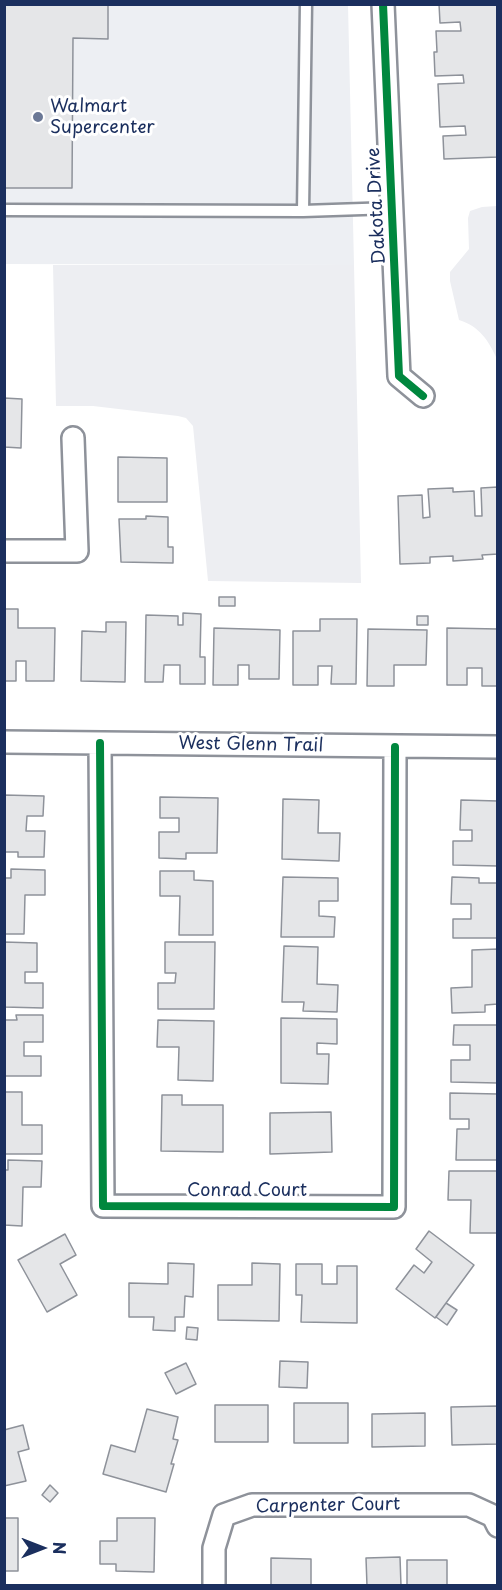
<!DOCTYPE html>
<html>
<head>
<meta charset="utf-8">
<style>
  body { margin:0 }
  #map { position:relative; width:502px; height:1590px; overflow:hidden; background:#fff; font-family:"Playpen Sans",sans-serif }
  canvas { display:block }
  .frame { position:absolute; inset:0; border:6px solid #1b2f5e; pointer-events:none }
  .north { position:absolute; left:12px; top:1518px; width:60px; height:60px; -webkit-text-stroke:4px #fff; paint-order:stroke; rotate:90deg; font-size:16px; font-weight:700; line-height:24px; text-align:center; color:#1b2f5e }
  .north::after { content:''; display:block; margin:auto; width:21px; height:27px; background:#1b2f5e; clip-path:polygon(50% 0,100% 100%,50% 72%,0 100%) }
</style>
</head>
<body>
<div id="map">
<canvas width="502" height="1590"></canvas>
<div class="frame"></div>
<div class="north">N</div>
</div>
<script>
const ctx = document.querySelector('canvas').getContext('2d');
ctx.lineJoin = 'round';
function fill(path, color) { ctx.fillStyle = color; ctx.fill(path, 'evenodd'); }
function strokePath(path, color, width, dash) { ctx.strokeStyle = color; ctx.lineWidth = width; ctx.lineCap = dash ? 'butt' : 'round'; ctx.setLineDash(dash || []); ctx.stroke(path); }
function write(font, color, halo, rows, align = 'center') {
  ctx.font = font + ' "Playpen Sans",sans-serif'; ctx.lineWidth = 6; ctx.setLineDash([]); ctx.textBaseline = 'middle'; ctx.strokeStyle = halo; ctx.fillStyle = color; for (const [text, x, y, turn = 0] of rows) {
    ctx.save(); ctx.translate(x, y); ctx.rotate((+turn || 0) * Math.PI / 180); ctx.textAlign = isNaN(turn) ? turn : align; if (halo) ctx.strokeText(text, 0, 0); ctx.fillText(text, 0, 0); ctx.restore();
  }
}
fill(new Path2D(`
  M5 5H348L354 265 5 264Z`), '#edeff3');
fill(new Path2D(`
  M497 206H498L497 359C489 341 479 326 459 320L450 281V272L469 249 468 218 470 211 482 207Z
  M53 265H354L361 583 208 581 193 426 186 418 178 416 93 406H56Z`), '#edeef2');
const building = new Path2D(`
  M4 4H108V39L73 38 72 188H4Z
  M439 4H498V157L444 159 443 136 466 135 465 126 440 127 438 84 464 83 463 75 435 76 434 52H437L436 31H461L460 22 440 23Z
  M4 398 22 399 21 448 4 447Z
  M118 457 167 458V502H118Z
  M498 487V554L482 555 483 559 453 561V556L430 557V563L400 564 398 496 422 495 423 518 430 517 428 489 453 488V492L474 491 475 516H482L481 488Z
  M146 516 168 517V547H173V563L121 562 119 519H146Z
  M219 597H235V606H219Z
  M4 609H18V628H55L54 681H26V661H16V681H4Z
  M183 613 201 614 200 657H205V684H180V665H164L163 682H145L146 615 178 616V625H183Z
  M417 616H428V625H417Z
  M320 619H357L356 684H331L332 666H318V685H293V631H320Z
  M106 622H126L125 682 81 681 82 631 106 632Z
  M214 628 280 630 279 679H249V665H238V685H213Z
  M447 628 498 629V686H482V668H467V685H447Z
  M368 629 427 630 426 665H394V686H367Z
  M4 795 44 796 43 816H27L26 831H45L44 857H18V852H4Z
  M160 797 218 798 217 853H186V859L159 858V832H179V818H160Z
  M283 799 319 800 318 833H340L339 861 282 859Z
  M461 800 498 801V866L453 865V841H472V830H460Z
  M11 869 45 870V895H25L24 934H4V878H11Z
  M160 871H194V880L213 881V935H179L180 896H160Z
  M283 877 338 878V901H319V916L335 917 334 937H281Z
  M452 877 479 878V883H498V938H453V919H471V904H451Z
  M4 942 37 943V972H25V983H43V1008L4 1007Z
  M165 942H215L214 1009H158V983H175L176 973H165Z
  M284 946 318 947 317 984 338 985 337 1012 303 1011 304 1002H282Z
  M498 949V1004L485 1005V1012L452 1013 451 988 472 987V950Z
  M16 1015H43V1042H24V1056H41V1076H4V1020H17Z
  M281 1018 337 1019V1044L317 1043V1054H329L328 1084 281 1083Z
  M158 1020 214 1021 213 1081 178 1080 179 1047H157Z
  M454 1025H498V1083L451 1082V1060H470V1045H453Z
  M4 1092H22V1125H42V1154H4Z
  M450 1093 498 1094V1160H456L457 1129H469V1119H450Z
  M162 1095H182V1105H223V1152L161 1151Z
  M331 1112 332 1152 270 1154V1113Z
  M8 1160 42 1161 41 1187H23L22 1226 4 1225V1170H8Z
  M449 1171H498V1233H470L471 1200H448Z
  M429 1231 474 1265 435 1318 396 1289 414 1265 424 1273 432 1262 416 1249Z
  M65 1234 76 1255 60 1264 77 1295 47 1312 18 1260Z
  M168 1263 194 1264 193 1297 185 1296 184 1317H175V1331L153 1330 154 1317H129V1283L168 1284Z
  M252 1263 280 1264 279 1321 218 1320V1285H252Z
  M296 1264H322V1284H337V1266H357V1323L301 1322 302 1295H296Z
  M446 1303 457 1310 447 1325 436 1317Z
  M187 1327 198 1328 197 1340 186 1339Z
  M280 1361 308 1362 307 1388 279 1387Z
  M186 1363 196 1384 176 1394 165 1373Z
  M294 1403H348V1443H294Z
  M215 1405H268V1442H215Z
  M498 1406V1444L452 1445 451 1407Z
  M147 1409 178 1417 173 1439 178 1440 171 1464H174L166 1492 103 1474 111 1445 135 1452Z
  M425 1413V1446L372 1447V1414Z
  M23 1425 29 1449 18 1452 26 1481 4 1486V1430Z
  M50 1485 58 1493 50 1502 42 1495Z
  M4 1518H18V1571H4Z
  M117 1518H155L154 1572 116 1571V1564H100V1541H117Z
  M400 1557 401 1586H367L366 1558Z
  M271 1558 311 1559V1586H271Z
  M407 1560H447V1586H407Z`);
fill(building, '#e5e6e8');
strokePath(building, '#8e929a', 1.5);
const lane = new Path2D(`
  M4 210 303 211 306 4
  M303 211 392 208`);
const street = new Path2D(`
  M383 4 399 376 423 396
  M4 551H77L73 438
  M4 742 498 747
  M100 743 103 1206 394 1207 395 747
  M214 1586V1548L224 1515 252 1505H469L493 1516 498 1526`);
strokePath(lane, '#8e929a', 15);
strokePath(street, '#8e929a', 26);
strokePath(lane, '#fff', 10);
strokePath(street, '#fff', 21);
strokePath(new Path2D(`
  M383 4 399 376 423 396
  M100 743 103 1206 394 1207 395 747`), '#00873e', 8);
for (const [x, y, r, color] of [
  [38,117,6,"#6b7896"]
]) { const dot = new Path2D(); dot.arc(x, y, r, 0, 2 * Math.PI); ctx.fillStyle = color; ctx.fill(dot); strokePath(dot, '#fff', 2); }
write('18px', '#1b2f5e', '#fff', [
  ["Walmart",50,107],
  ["Supercenter",50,128]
], 'left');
write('18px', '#1b2f5e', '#fff', [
  ["Dakota Drive",377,206,-93],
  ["West Glenn Trail",251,745,1],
  ["Conrad Court",247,1191],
  ["Carpenter Court",328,1506,-1]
]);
</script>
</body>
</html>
